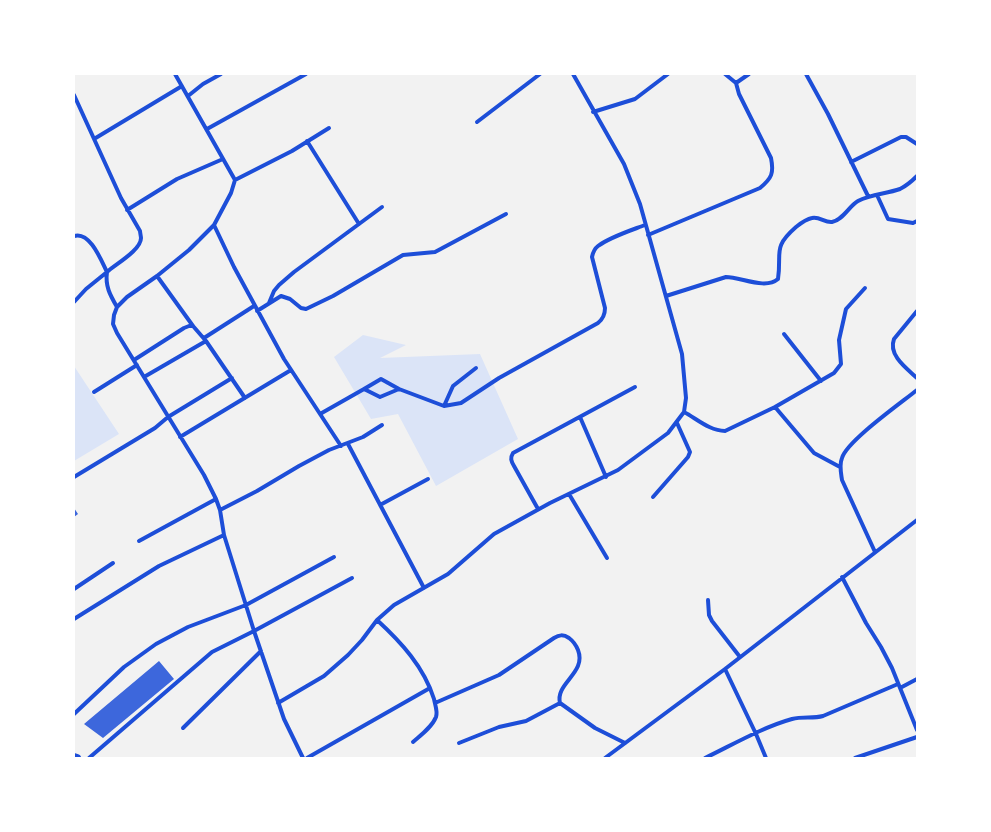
<!DOCTYPE html>
<html>
<head>
<meta charset="utf-8">
<style>
  body { margin:0 }
  #map { position:relative; width:991px; height:832px; overflow:hidden; background:#f2f2f2; font-family:Arial,sans-serif }
  canvas { display:block }
  .frame { position:absolute; inset:0; border:75px solid #fff; pointer-events:none }
</style>
</head>
<body>
<div id="map">
<canvas width="991" height="832"></canvas>
<div class="frame"></div>
</div>
<script>
const ctx = document.querySelector('canvas').getContext('2d');
ctx.lineJoin = 'round';
function fill(path, color) { ctx.fillStyle = color; ctx.fill(path, 'evenodd'); }
function strokePath(path, color, width, dash) { ctx.strokeStyle = color; ctx.lineWidth = width; ctx.lineCap = dash ? 'butt' : 'round'; ctx.setLineDash(dash || []); ctx.stroke(path); }
fill(new Path2D(`
  M363 335 406 345 380 358 480 354 518 439 436 486 398 414 371 419 334 357Z
  M74 366 119 434 74 461Z`), '#dbe4f7');
fill(new Path2D(`
  M74 508 78 514 74 517Z
  M159 661 174 679 103 738 84 724Z`), '#3d67dc');
strokePath(new Path2D(`
  M175 74 235 180 292 151 329 128
  M725 74 736 83
  M806 74 828 114 868 196
  M74 95 121 198 140 231C140 232 141 237 141 238 141 250 116 264 107 272 105 286 110 295 117 307
  M188 96 203 84 221 74
  M593 112 635 99 668 74
  M477 122 540 74
  M207 129 306 74
  M94 139 182 86
  M307 141 359 224
  M851 162 901 137H906L917 144
  M235 180 231 193 214 225 189 250 157 276 127 297 117 307 114 315 113 324 117 333 204 475 216 499 220 510 224 535 254 631 284 719 303 758
  M877 195 888 219 913 223 917 221
  M127 210 177 179 223 159
  M214 225 234 267 284 359 341 446
  M648 235 760 188C772 178 774 173 771 158L739 94 736 83 749 74
  M74 236C90 231 101 260 107 272L86 289 74 302
  M157 276 193 326
  M666 296 726 277C741 277 765 290 778 279 782 252 772 248 796 227 801 223 806 219 812 218 819 216 825 223 832 222 843 220 849 206 858 201 871 194 886 194 900 189 906 186 912 181 917 176
  M269 303 274 291 279 285 294 272 382 207
  M257 311 281 296 290 299 301 308 306 309 333 296 403 255 435 252 506 214
  M917 311 894 339C888 355 906 368 917 378
  M784 334 821 381
  M204 338 254 306
  M134 360 184 328 189 326H193L206 341 245 398
  M144 377 206 341
  M364 389 381 379 399 389
  M94 392 137 365
  M444 406 453 386 476 368
  M775 407 814 453 840 467
  M684 412C697 419 710 431 725 431L775 407 834 373 841 364 839 340 846 309 865 288
  M320 414 364 389 380 397 399 389 444 406 461 403 499 378 598 323C603 319 605 315 605 308L592 257C593 252 594 249 598 246 610 237 632 230 645 225
  M580 417 606 477
  M180 437 291 370
  M348 444 424 588
  M74 477 155 428 168 417 232 378
  M569 494 607 558
  M653 497 688 457 690 452 677 423
  M380 505 428 479
  M538 509 514 466C511 461 510 458 513 453L635 387
  M220 510 257 491 299 466 329 450 363 437 382 425
  M139 541 216 499
  M875 552 842 480C841 473 839 465 842 458 847 441 901 403 917 390
  M842 577 866 623 881 647 892 668 917 730
  M74 589 113 563
  M708 600 709 615 712 621 740 657
  M74 619 159 566 224 535
  M377 620C401 642 424 667 434 699 435 705 438 711 436 717 432 727 421 735 413 742
  M900 688 917 679
  M278 703 324 676 348 655 362 640 377 620 394 605 448 574 494 534 550 503 618 470 668 433 684 412 686 398 682 354 640 204 624 164 573 74
  M435 703 499 675 554 638C559 635 563 634 569 638 573 641 576 645 578 650 587 673 555 683 560 703L595 728 625 743
  M74 714 124 667 156 644 188 627 246 605 334 557
  M183 728 261 651
  M459 743 499 727 526 721 560 703
  M89 758 212 652 254 631 352 578
  M307 758 430 688
  M605 758 725 669
  M705 758C732 745 763 727 792 719 803 716 813 719 823 716L898 684
  M766 758 756 734 725 669 917 520
  M855 758 917 737`), '#1d4ed8', 4);
strokePath(new Path2D(`
  M74 757 77 758`), '#1d4ed8', 8);
</script>
</body>
</html>
